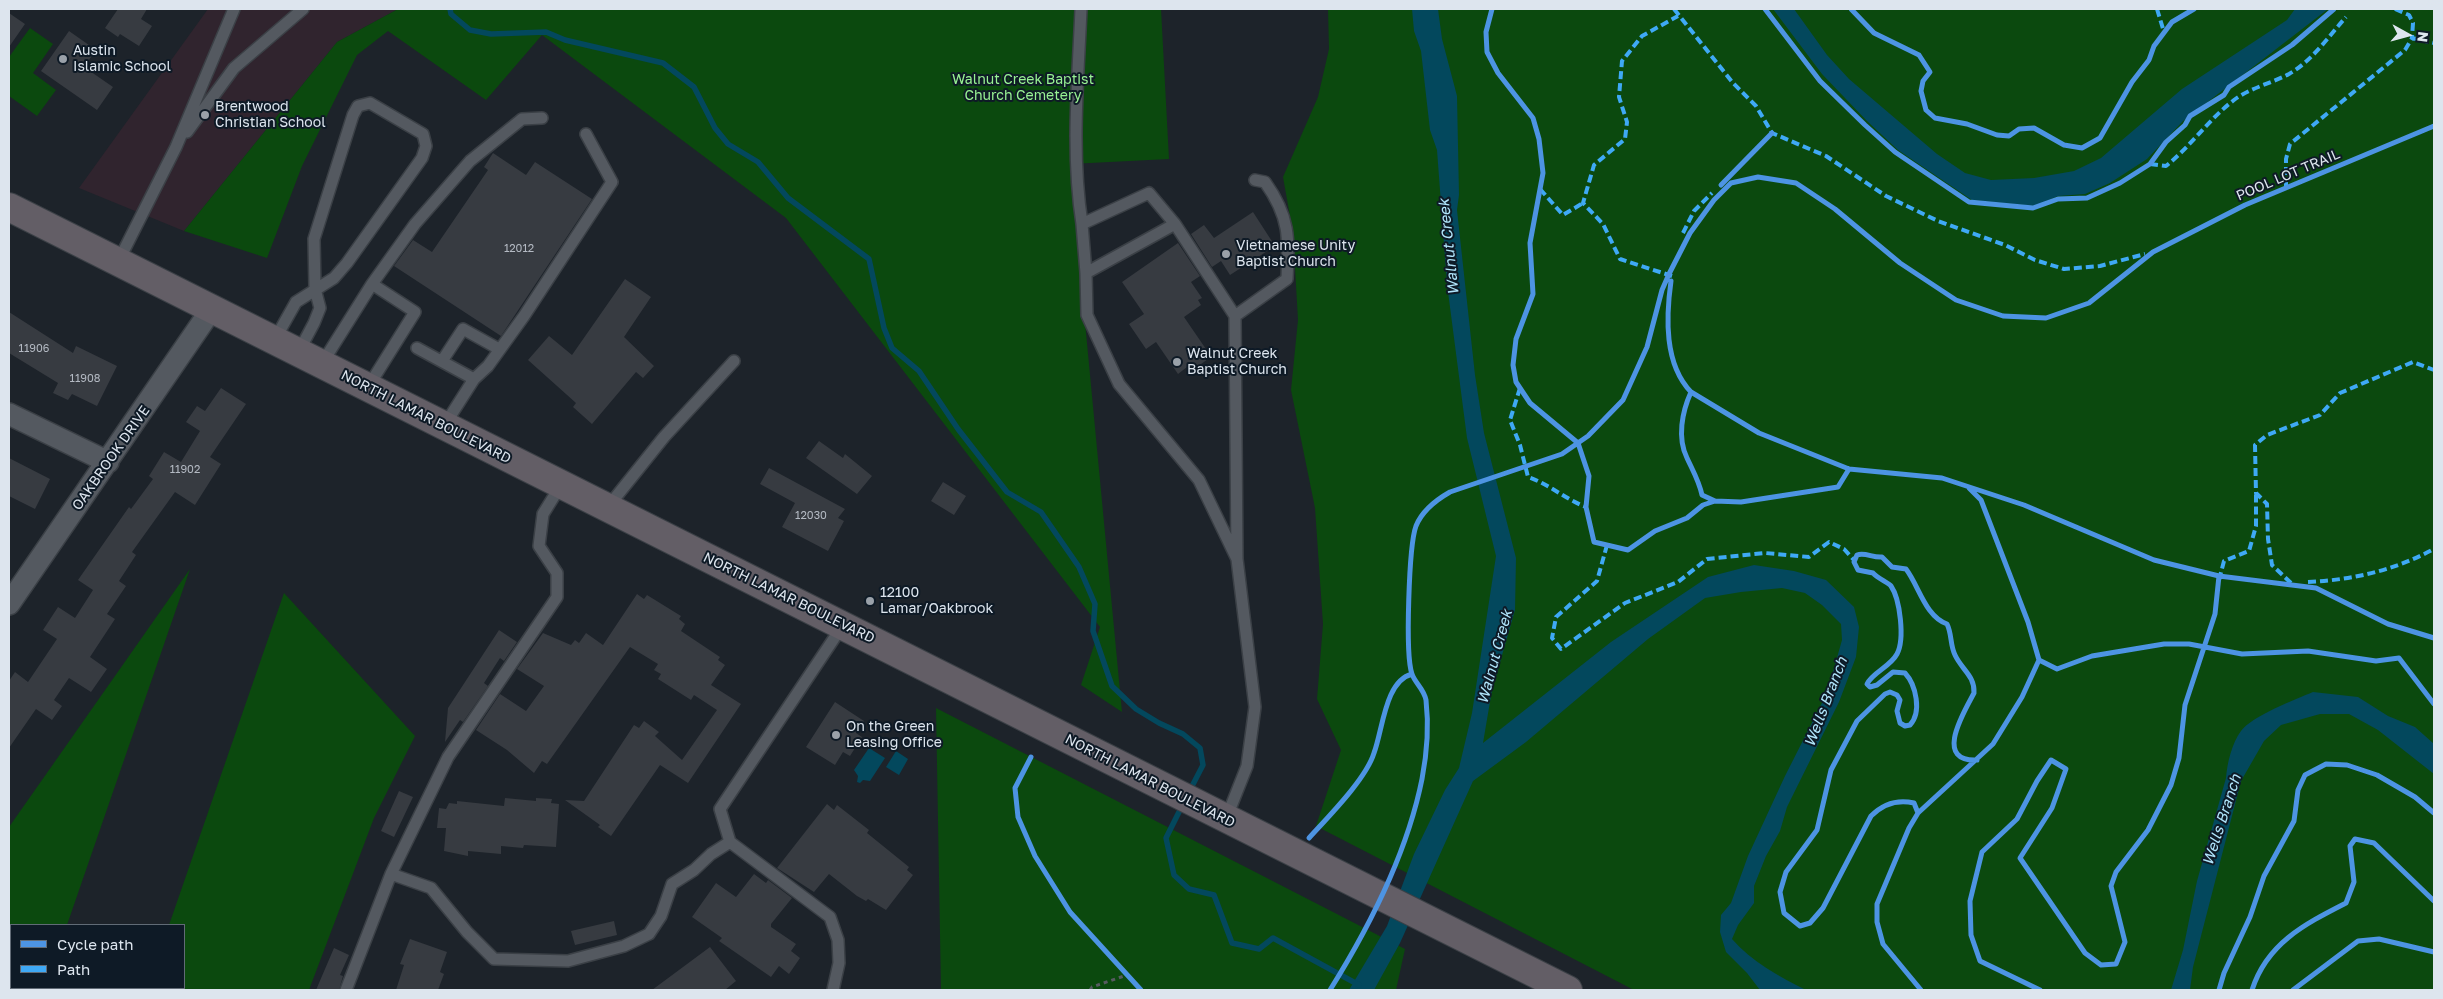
<!DOCTYPE html>
<html>
<head>
<meta charset="utf-8">
<style>
  body { margin:0 }
  #map { position:relative; width:2443px; height:999px; overflow:hidden; background:#1d232a; font-family:"Golos Text",sans-serif }
  canvas { display:block }
  .frame { position:absolute; inset:0; border:10px solid #dde5ee; pointer-events:none }
  .legend { position:absolute; left:10px; top:924px; width:175px; height:65px; box-sizing:border-box; background:#0e1a26; border:1px solid #616b76; margin:0; padding:6px 9px; list-style:none; font-size:15px; color:#dde5ee }
  .legend li { display:flex; align-items:center; gap:10px; height:25px }
  .legend b { width:25px; border:1px solid #616b76 }
  .north { position:absolute; left:2383px; top:10px; width:50px; height:50px; -webkit-text-stroke:4px #0e1a26; paint-order:stroke; rotate:97deg; font-size:14px; font-weight:700; line-height:20px; text-align:center; color:#dde5ee }
  .north::after { content:''; display:block; margin:auto; width:18px; height:22px; background:#dde5ee; clip-path:polygon(50% 0,100% 100%,50% 72%,0 100%) }
</style>
</head>
<body>
<div id="map">
<canvas width="2443" height="999"></canvas>
<div class="frame"></div>
<ul class="legend">
<li><b style="height:6px;background:#4d94e3"></b>Cycle path</li>
<li><b style="height:6px;background:#3fa9f5"></b>Path</li>
</ul>
<div class="north">N</div>
</div>
<script>
const ctx = document.querySelector('canvas').getContext('2d');
ctx.lineJoin = 'round';
function fill(path, color) { ctx.fillStyle = color; ctx.fill(path, 'evenodd'); }
function strokePath(path, color, width, dash) { ctx.strokeStyle = color; ctx.lineWidth = width; ctx.lineCap = dash ? 'butt' : 'round'; ctx.setLineDash(dash || []); ctx.stroke(path); }
function write(font, color, halo, rows, align = 'center') {
  ctx.font = font + ' "Golos Text",sans-serif'; ctx.lineWidth = 4; ctx.setLineDash([]); ctx.textBaseline = 'middle'; ctx.strokeStyle = halo; ctx.fillStyle = color; for (const [text, x, y, turn = 0] of rows) {
    ctx.save(); ctx.translate(x, y); ctx.rotate((+turn || 0) * Math.PI / 180); ctx.textAlign = isNaN(turn) ? turn : align; if (halo) ctx.strokeText(text, 0, 0); ctx.fillText(text, 0, 0); ctx.restore();
  }
}
fill(new Path2D(`
  M208 9H398L337 42 184 231 79 188Z`), '#30242e');
fill(new Path2D(`
  M398 9H1161L1169 159 1070 164 1122 712 1081 685 1100 627 786 218 542 35 486 100 388 31 357 55 302 166 267 258 184 231 337 42Z
  M1328 9H2434V990H1634L1316 826 1341 750 1317 699 1323 624 1315 508 1291 390 1298 320 1293 233 1283 177 1318 97 1329 49Z
  M30 28 53 44 33 73 56 90 37 116 9 96V57Z
  M190 569 67 925H11V988H45L44 990H9V827Z
  M284 593 415 736 374 818 309 990H147V988H184V925H169Z
  M936 708 1405 949 1396 990H941Z`), '#0b490e');
fill(new Path2D(`
  M1412 9H1438L1442 39 1457 96 1459 195 1457 210 1475 375 1484 433 1516 558 1515 610 1492 690 1483 743 1611 642 1708 577 1754 565 1794 571 1826 580 1854 607 1859 627 1856 657 1839 702 1787 807 1780 831 1766 856 1754 886V903L1738 925 1732 939C1751 961 1780 977 1806 990H1760L1747 973 1726 952 1720 932 1721 915 1731 903 1748 856 1785 776 1827 693 1842 640 1841 624 1822 605 1805 593 1782 588 1741 592 1705 598 1648 639 1526 742 1473 781 1400 943 1374 990H1349L1387 926 1414 854 1445 790 1459 768 1472 713 1496 556 1467 438 1447 284 1437 150 1430 130 1421 51 1414 31Z
  M1773 9H1794L1827 55 1849 79 1937 154 1965 173 1991 180 2034 178 2074 171 2101 158 2182 89 2287 20 2295 9H2328L2183 121 2147 159 2110 183 2085 194 2058 196 2035 206 1972 200 1898 150 1867 121 1822 74Z
  M2313 692 2358 697 2388 716 2415 727 2434 744V774L2378 730 2349 714H2320L2281 725 2264 741 2241 781 2193 967 2190 990H2171L2183 950 2197 881 2226 778C2227 763 2232 743 2241 731 2252 716 2296 699 2313 692Z
  M869 748 885 758 870 781 863 780 860 783 857 782 858 776 854 770Z
  M896 751 908 759 899 775 886 767Z`), '#03485d');
strokePath(new Path2D(`
  M450 9 451 14 470 30 491 34 546 32 565 40 663 63 694 87 715 128 728 144 758 162 788 198 869 259 884 328 892 348 919 371 958 429 1007 492 1041 512 1079 567 1095 604 1093 631 1112 686 1136 709 1159 723 1183 734 1200 748 1203 765 1189 792
  M1183 804 1166 838 1174 875 1189 889 1214 895 1232 943 1259 949 1273 938 1359 985`), '#03485d', 5.5);
fill(new Path2D(`
  M118 9H147L141 19 152 26 139 46 120 34 118 37 105 28Z
  M9 13 25 24 9 47Z
  M69 31 96 50 84 67 113 87 97 110 41 71Z
  M493 153 526 175 535 162 592 199 501 336 394 266 413 240 432 252 488 170 484 167Z
  M1253 212 1275 246 1230 275 1221 261 1212 267 1191 234 1204 225 1214 238Z
  M1178 243 1200 276 1191 282 1202 298 1198 300 1201 305 1184 317 1208 352 1205 355 1208 359 1190 372 1187 367 1178 374 1156 342 1146 349 1129 324 1144 314 1122 282Z
  M625 279 651 297 624 337 654 366 643 378 636 372 592 424 573 407 576 403 528 360 549 336 572 355Z
  M9 312 73 353 76 346 117 366 97 406 72 394 68 400 53 393 58 383 9 353Z
  M221 388 246 404 210 457 221 464 195 505 175 492 132 552 136 555 119 581 126 586 107 614 115 619 90 657 107 669 91 692 69 678 54 700 62 706 52 720 36 709 9 748V681L15 672 28 682 57 639 43 630 58 607 75 618 93 590 78 580 129 507 131 509 153 479 149 476 164 452 181 462 200 431 186 422 197 406 205 411Z
  M819 441 843 458 845 454 872 476 857 494 806 458Z
  M9 458 50 479 35 509 9 496Z
  M769 468 845 509 838 518 844 521 828 551 782 527 795 503 760 484Z
  M943 482 966 496 954 515 931 501Z
  M637 594 644 599 647 595 681 616 679 619 685 624 681 631 720 657 718 660 725 665 711 685 741 704 688 783 660 765 611 836 598 827 600 825 565 800 584 801 634 725 639 728 644 721 659 732 655 736 682 760 717 710 694 695 691 700 658 679 661 674 654 670 658 664 630 647 547 764 542 761 534 773 507 750 476 730 500 694 526 711 544 686 517 669 543 633 571 645 575 640 579 643 586 633 603 645Z
  M499 630 517 642 504 661 500 658 484 683 488 686 463 722 460 720 445 742 448 708Z
  M835 702 864 721 856 733 862 737 850 756 843 752 835 765 806 747Z
  M399 791 413 797 394 837 381 831Z
  M505 798 536 801V798L552 799 551 803 559 804 556 847 524 845 523 848 501 846V854L468 851V856L444 851 446 828H437L439 808 446 809 449 803 457 804V801L504 806Z
  M827 804 834 810 837 805 869 830 867 833 909 867 907 870 913 875 886 910 868 899 866 901 857 896 829 874 814 892 777 868Z
  M754 874 766 883 768 880 792 898 771 924V927L796 944 791 951 800 958 789 974 779 966 771 977 719 941 722 938 692 917 716 883 736 897Z
  M614 921 617 935 575 945 571 931Z
  M410 939 447 952 440 972 444 974 438 990H396L404 965 400 964Z
  M710 947 736 981 725 990H652Z
  M334 948 349 955 340 975 343 976 339 990H316Z`), '#373b41');
const lane = new Path2D(`
  M1081 9C1078 81 1071 152 1082 224
  M187 132 234 68 303 9
  M118 262 176 147 234 9
  M1086 273 1082 224 1149 193 1175 224
  M372 284 415 224 470 161 522 119 542 118
  M1235 316 1287 279C1289 238 1290 217 1265 182L1255 180
  M274 341 296 302 334 278 347 263 422 158 426 146 423 134 370 103 358 106 353 115 314 239 315 289 320 308 314 323 298 353
  M417 348 474 379
  M442 361 463 329 499 349
  M321 365 372 284 415 312 368 387
  M444 426 474 379 488 366 524 316 612 182 586 134
  M607 508 664 437 734 361
  M1226 819 1247 766 1255 707 1237 559 1235 316 1175 224 1086 273 1087 315 1119 384 1199 480 1237 559
  M391 874 431 888 467 932 494 959 568 961 624 946 649 934 661 916 672 884 694 870 711 854 730 842
  M346 990 391 874 448 757 557 597V573L539 546 543 514 561 485
  M833 990 839 963 838 940 830 917 730 842 720 809 843 625`);
const street = new Path2D(`
  M9 414 108 462
  M9 604 211 310`);
const primary = new Path2D(`
  M9 207 1568 990`);
strokePath(lane, '#3b4046', 14);
strokePath(street, '#3b4046', 24);
strokePath(primary, '#3b4046', 30);
strokePath(new Path2D(`
  M1090 990 1092 987 1127 975`), '#575b61', 3, [4, 4]);
strokePath(lane, '#545960', 11);
strokePath(street, '#545960', 21);
strokePath(primary, '#635e66', 28);
strokePath(new Path2D(`
  M1674 9 1733 83 1756 106 1772 133 1826 156 1886 196 1938 221 2005 245 2035 260 2064 269 2100 266 2145 254
  M2157 9 2164 32
  M2395 9 2409 15 2413 23 2412 38 2434 43
  M2150 164 2166 166C2191 146 2209 119 2234 100 2250 88 2272 83 2289 74 2312 61 2329 36 2346 17
  M2286 187V159L2290 144 2405 50 2412 38
  M1540 189 1563 215 1583 203
  M1683 233 1694 211 1712 193
  M1672 276 1620 259 1603 224 1583 203 1594 165 1625 139 1627 122 1619 97 1622 61 1642 36 1678 16
  M1520 388 1510 420 1520 445 1528 477C1549 484 1565 499 1586 507
  M1607 545 1597 581 1556 617 1552 638 1561 649 1625 603 1678 582 1707 559 1765 553 1809 557 1829 542 1844 549 1854 560
  M2219 580 2224 561 2249 551 2256 526V493
  M2308 582C2353 580 2395 570 2434 549
  M2291 583 2272 565 2268 539 2267 504 2256 493 2255 445 2267 435 2320 415 2340 393 2413 362 2434 370`), '#3fa9f5', 4, [8, 4]);
strokePath(new Path2D(`
  M1492 9 1486 32 1487 52 1498 73 1533 118 1539 139 1543 173 1530 243 1533 294 1516 339 1513 365 1516 382 1530 403 1578 443 1589 476 1586 507 1594 542 1628 550 1655 531 1687 518 1703 505 1715 501
  M1765 9 1820 81 1865 125 1895 152 1969 202 2033 208 2058 199 2087 198 2120 183 2150 164 2166 142 2185 125 2190 116 2224 95 2229 87 2292 45 2334 9
  M1851 9 1874 33 1919 55 1930 72 1923 81 1921 91 1926 110 1935 118 1967 124 1997 135 2009 136 2019 129 2034 128 2064 145 2082 148 2100 138 2132 82 2149 60 2154 46 2172 22 2194 9
  M1721 185 1772 133
  M1671 281C1666 317 1664 364 1691 392L1759 433 1849 469 1942 478 2024 505 2154 560 2219 576 2316 588 2388 624 2434 638
  M1691 392C1682 412 1677 438 1687 458 1693 471 1699 481 1702 495L1715 501 1741 502 1838 487 1849 469
  M1969 488 1981 500 2028 622 2039 660 2057 669 2092 656 2164 644H2189L2242 654 2308 651 2376 661 2399 658 2434 704
  M1031 757 1015 788 1018 817 1035 856 1070 912 1141 990
  M1918 813 1914 803C1897 799 1883 804 1871 816L1823 908 1810 923 1800 926 1784 913 1780 892 1786 872 1817 830 1831 770 1857 721 1885 694 1890 692 1897 695 1900 700 1897 711 1900 723 1905 726 1910 725C1922 712 1916 685 1905 673L1893 672 1877 685 1870 687 1867 684C1873 672 1890 667 1897 654 1905 639 1900 599 1891 586 1889 583 1877 578 1873 573L1858 570 1854 562 1857 555C1865 552 1873 558 1882 557L1892 567 1906 569C1919 586 1925 616 1947 624 1952 634 1950 645 1955 655 1962 670 1975 676 1974 693 1964 712 1933 762 1977 760
  M1309 838C1328 817 1366 779 1374 753 1383 729 1385 681 1412 674
  M1330 990C1370 926 1407 854 1422 779 1427 753 1429 726 1426 700 1424 689 1415 683 1412 674 1405 655 1409 545 1416 526 1422 511 1436 500 1450 492L1562 454 1588 436 1623 400 1647 347 1662 290 1669 274 1690 233 1714 200 1731 183 1758 177 1796 183 1835 209 1900 263 1956 300 2003 316 2046 318 2089 303 2153 252 2245 205 2434 126
  M1921 990 1883 944 1877 922V904L1909 828 1918 813 1993 744 2022 697 2039 660
  M2040 990 1980 961 1971 935 1970 901 1982 852 2017 819 2037 781 2051 760 2066 769 2052 808 2020 858 2085 953 2101 965 2116 964 2125 942 2111 886 2116 872 2148 830 2171 785 2179 758 2185 705 2215 614 2219 576
  M2219 990 2224 973 2250 917 2264 876 2294 821 2298 790 2305 775 2326 764 2347 765 2377 775 2415 797 2434 813
  M2252 990C2267 943 2305 924 2346 903L2354 882 2350 846 2355 839 2374 843 2434 901
  M2293 990 2358 941 2379 939 2434 952`), '#4d94e3', 5);
for (const [x, y, r, color] of [
  [63,59,5,"#9aa1a9"],
  [205,115,5,"#9aa1a9"],
  [1226,254,5,"#9aa1a9"],
  [1177,362,5,"#9aa1a9"],
  [870,601,5,"#9aa1a9"],
  [836,735,5,"#9aa1a9"]
]) { const dot = new Path2D(); dot.arc(x, y, r, 0, 2 * Math.PI); ctx.fillStyle = color; ctx.fill(dot); strokePath(dot, '#0e1a26', 2); }
write('11px', '#b4bac3', null, [
  ["12012",519,249],
  ["11906",34,349],
  ["11908",85,379],
  ["11902",185,470],
  ["12030",811,516]
]);
write('14px', '#dde5ee', '#0e1a26', [
  ["Austin",73,51],
  ["Islamic School",73,67],
  ["Brentwood",215,107],
  ["Christian School",215,123],
  ["Vietnamese Unity",1236,246],
  ["Baptist Church",1236,262],
  ["Walnut Creek",1187,354],
  ["Baptist Church",1187,370],
  ["12100",880,593],
  ["Lamar/Oakbrook",880,609],
  ["On the Green",846,727],
  ["Leasing Office",846,743]
], 'left');
write('14px', '#98f293', '#0e1a26', [
  ["Walnut Creek Baptist",1023,80],
  ["Church Cemetery",1023,96]
]);
write('14px', '#dde5ee', '#0e1a26', [
  ["POOL LOT TRAIL",2288,175,-23],
  ["NORTH LAMAR BOULEVARD",426,417,27],
  ["OAKBROOK DRIVE",111,458,-55],
  ["NORTH LAMAR BOULEVARD",789,598,26],
  ["NORTH LAMAR BOULEVARD",1150,781,27]
]);
write('italic 15px', '#b0e5fb', '#0e1a26', [
  ["Walnut Creek",1449,247,-96],
  ["Walnut Creek",1495,657,-75],
  ["Wells Branch",1826,702,-69],
  ["Wells Branch",2222,820,-72]
]);
</script>
</body>
</html>
